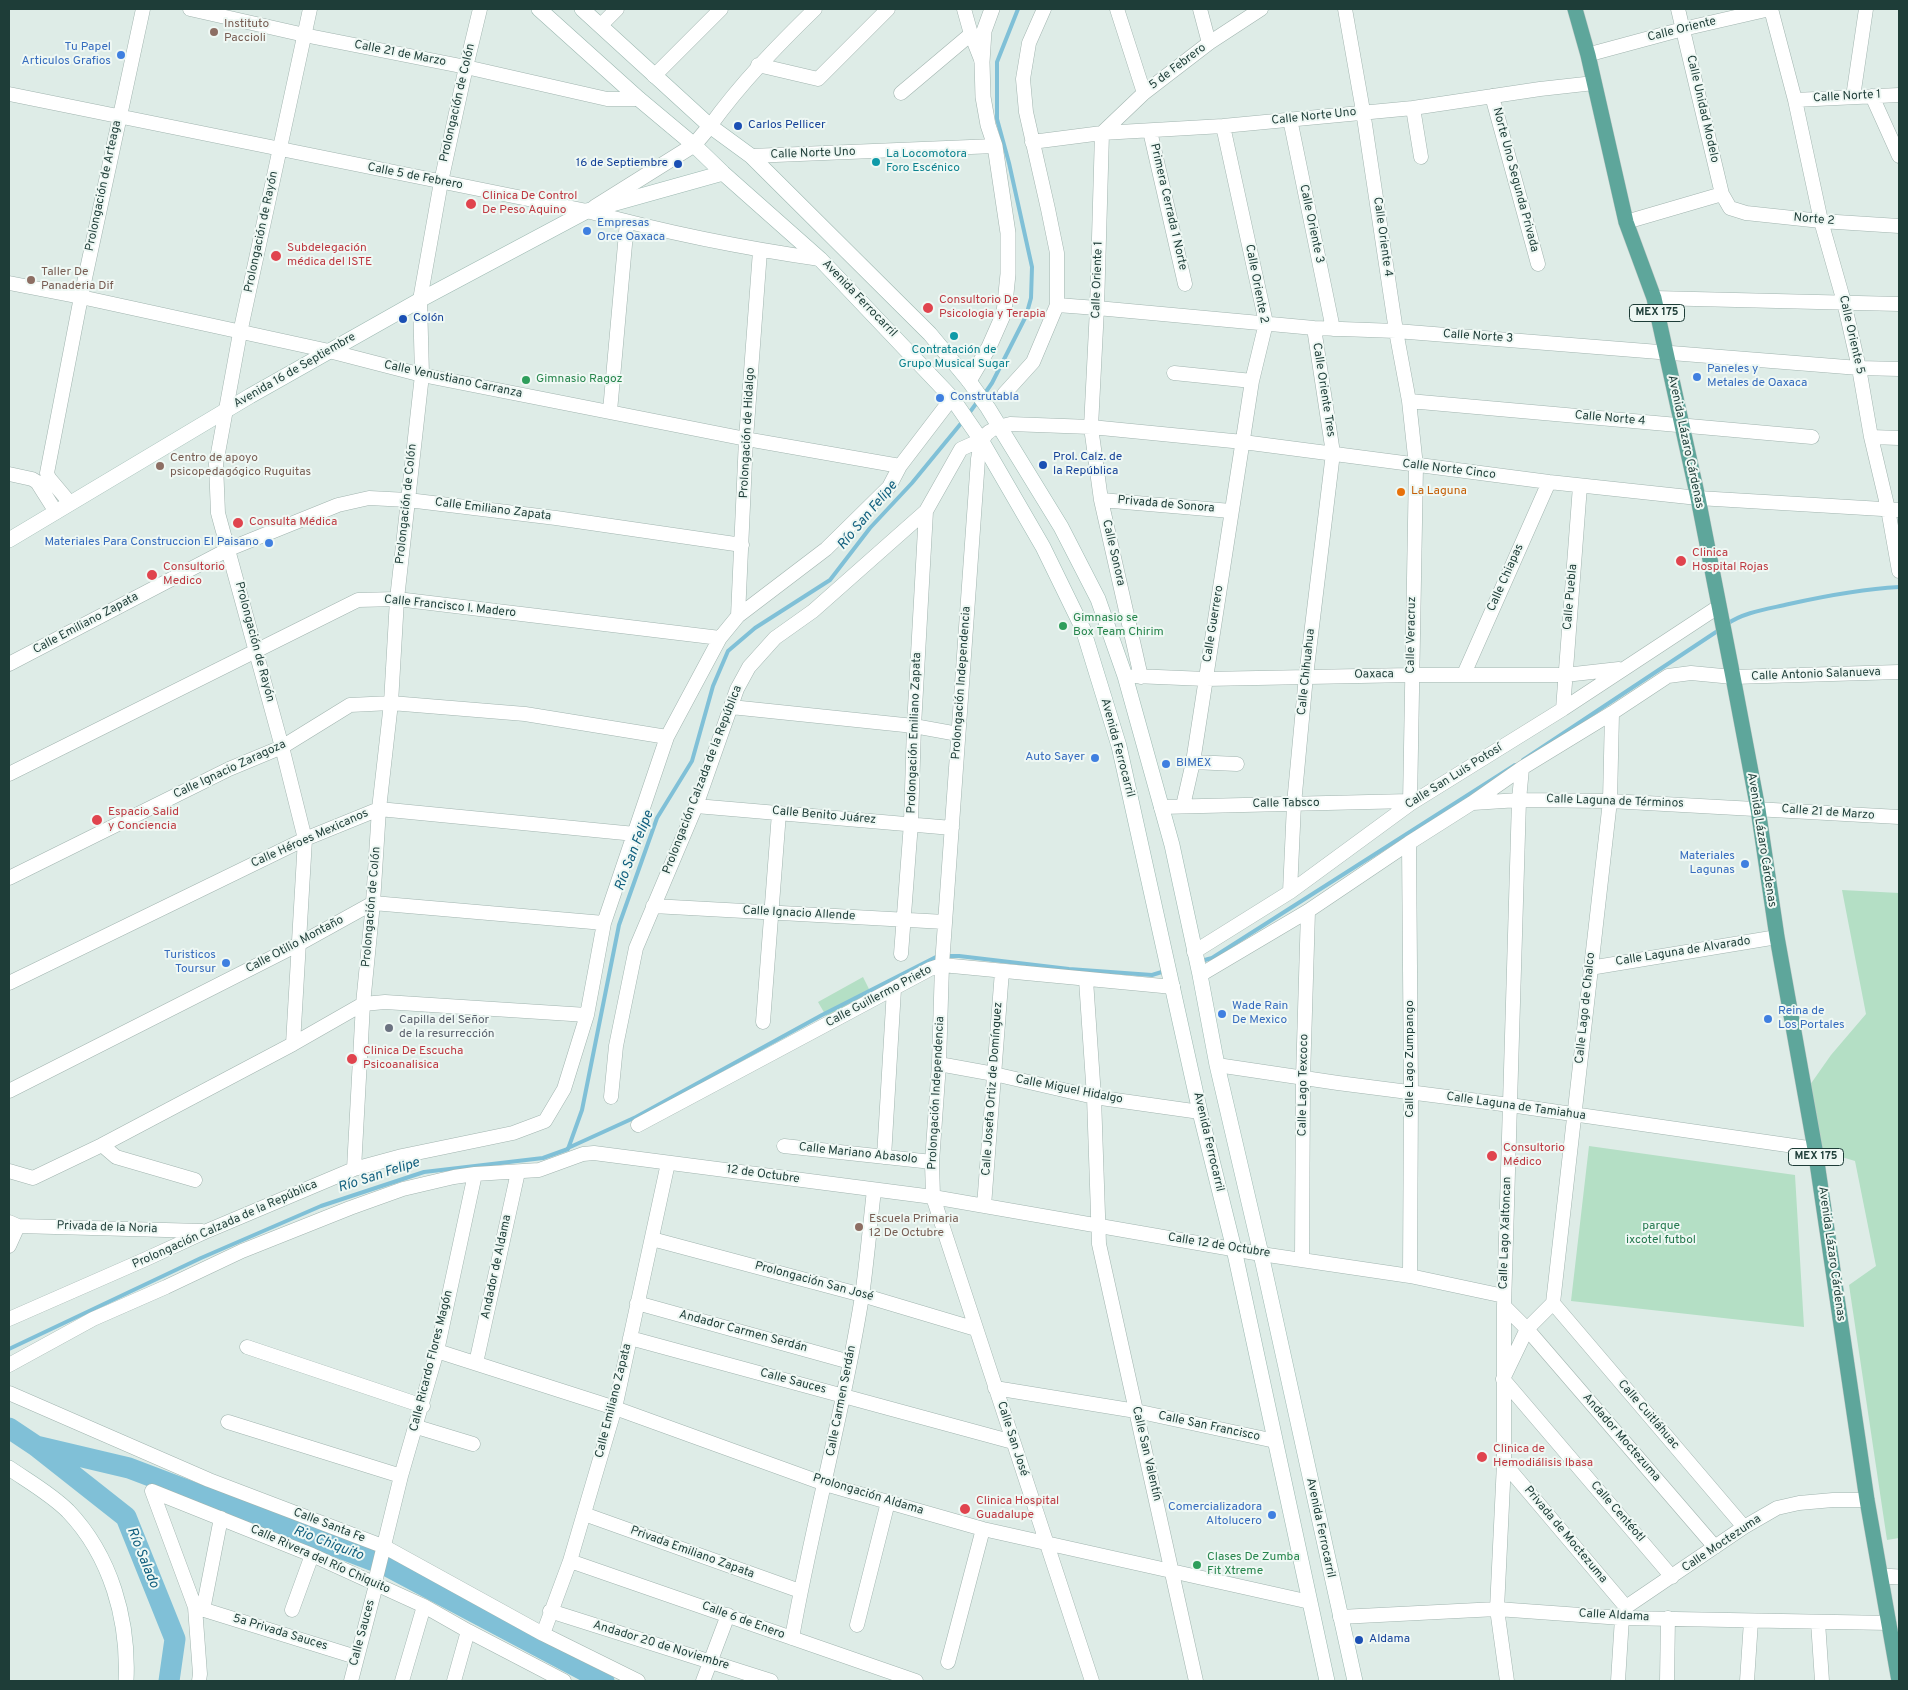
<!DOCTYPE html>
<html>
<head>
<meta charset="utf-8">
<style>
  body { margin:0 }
  #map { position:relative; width:1908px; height:1690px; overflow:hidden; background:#deece7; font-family:Overpass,sans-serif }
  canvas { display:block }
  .frame { position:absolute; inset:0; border:10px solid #1e3d38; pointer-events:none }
</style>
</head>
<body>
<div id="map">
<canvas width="1908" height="1690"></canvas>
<div class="frame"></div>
</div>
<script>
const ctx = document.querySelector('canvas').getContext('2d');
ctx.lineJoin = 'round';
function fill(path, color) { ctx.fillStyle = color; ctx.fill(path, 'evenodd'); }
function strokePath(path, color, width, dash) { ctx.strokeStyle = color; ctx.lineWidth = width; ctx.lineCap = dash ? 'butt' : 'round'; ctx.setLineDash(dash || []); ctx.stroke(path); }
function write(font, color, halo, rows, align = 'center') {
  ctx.font = font + ' Overpass,sans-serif'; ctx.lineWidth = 4; ctx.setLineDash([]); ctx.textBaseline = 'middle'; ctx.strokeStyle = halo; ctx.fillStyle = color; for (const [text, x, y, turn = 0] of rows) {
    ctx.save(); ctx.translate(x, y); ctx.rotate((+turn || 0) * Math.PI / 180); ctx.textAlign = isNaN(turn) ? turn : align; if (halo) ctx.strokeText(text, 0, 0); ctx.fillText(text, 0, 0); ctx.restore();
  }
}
fill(new Path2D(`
  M1842 890 1899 893V1538L1887 1540 1849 1285 1876 1266 1855 1161 1815 1149 1805 1092 1831 1055 1866 1014Z
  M863 977 873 997 829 1021 818 1002Z
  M1589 1146 1795 1175 1804 1327 1571 1301Z`), '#b4dfc5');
strokePath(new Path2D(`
  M983 396 992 383 1026 316 1031 298 1032 267 1009 163 997 119V62L1018 9
  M967 416 978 401
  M1727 624C1744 612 1768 609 1789 604 1825 596 1862 589 1899 587
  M1523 760 1719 630
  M946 956H959L1069 969 1152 975 1165 971
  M1201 961 1212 958 1515 765
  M568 1148 636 1117 822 1015 936 957H939
  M9 1349 201 1258 321 1206 424 1172 543 1158 568 1149 582 1110 619 925 657 818 692 761 713 686 728 651 755 628 830 580 870 528 912 483 963 421`), '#80c0d7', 4);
strokePath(new Path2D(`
  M9 1428 36 1446 126 1517 175 1639 169 1681
  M36 1446 129 1468 387 1566 604 1681`), '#80c0d7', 21);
const minor = new Path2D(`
  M190 9 309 36 466 67 607 99H639
  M964 9 971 34 982 62
  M1117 9 1144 93
  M1200 9 1209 43
  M1345 9 1363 111 1396 331 1409 401 1416 466 1410 804
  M1678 9 1722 194 1730 208 1746 213 1821 221 1899 226
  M1771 9 1795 100 1821 221 1844 302 1859 368 1871 437 1888 509 1899 571
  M601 25 617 9
  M1594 53 1683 29 1770 9
  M758 65 818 79 888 9
  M654 76 721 9
  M901 93 971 34
  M9 94 587 211C664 232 742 248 820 259
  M1492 96 1538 264
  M1872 96 1899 156
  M1853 97 1866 9
  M1795 100 1899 95
  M1413 108 1421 157
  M1290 119 1333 329
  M710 126C741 83 777 46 815 9
  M1150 131 1185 284
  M1032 142 1102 133 1223 126 1413 108 1540 89 1594 83
  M751 156 995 146
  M1626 222 1722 194
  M9 283 81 297 329 351 422 375 746 439 900 466
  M1654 298 1899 304
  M1057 305 1097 308 1314 328 1396 331 1859 368 1899 369
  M1174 373 1252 381
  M1004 394 1033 362 1057 305V253L1048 209 1026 112 1023 79 1029 43 1044 9
  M1409 401 1812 437
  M610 411 627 222
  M1871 437 1899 438
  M9 474 32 479 37 482 56 512
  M1101 500 1231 511
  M70 503 49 478 47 473 81 297 143 9
  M738 616 746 439 760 251
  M9 664 229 549 338 505 369 498 408 500 556 518 742 545
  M1464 674 1549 482
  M1134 676 1206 679 1411 675H1565L1619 669
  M1141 677 1101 500 1091 427 1097 308 1102 133 1144 93 1209 43 1261 9
  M731 707 914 726 958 734
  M1563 709 1580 486
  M1193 762 1237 764
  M9 774 358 600 397 599 720 638
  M1473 803 1519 800 1610 801 1899 817
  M696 806 952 828
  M1183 806 1193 762 1252 381 1266 323 1223 126
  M1161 807 1410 801
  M1409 843 1411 1093 1410 1276
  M9 878 229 769 282 747 350 705 391 703 525 714 667 737
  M1290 892 1294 804 1306 676 1333 453 1314 328
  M653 906 945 922
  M1194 952 1290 892 1410 804 1563 709 1718 607
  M901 954 911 823 914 726 926 511
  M1590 968 1777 937
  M1200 975 1308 911 1409 843 1472 803 1522 768 1612 713 1668 676 1691 673 1733 677 1899 672
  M1086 980 1094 1097 1099 1244 1196 1681
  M9 983 305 839 379 809 635 834
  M763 1022 779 813
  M293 1044 305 839 282 747 218 513 216 464 240 333 310 9
  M939 1064 994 1074 1094 1097 1200 1112
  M1217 1065 1338 1083 1510 1105 1815 1149
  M9 1091 299 944 373 903 604 923
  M611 1097 616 1046 636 948 696 806 737 689 749 667 775 638 813 611 926 511 961 449 981 440
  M638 1125 930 969 942 965 1173 987
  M102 1145 116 1157 195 1180
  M784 1146 932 1162
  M884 1157 894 989
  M354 1169 363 1004 373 903 379 809 391 703 397 599 422 375 420 300 441 182 466 67 480 9
  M9 1171 33 1178 102 1145 293 1044 363 1004 385 1002 587 1015
  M984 1206 1002 971
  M9 1222 18 1226 202 1231
  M652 1239 862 1295 976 1329
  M9 1246 18 1226
  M1302 1259 1303 1078 1308 911
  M637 1303 850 1362
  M1553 1303 1610 801 1612 713
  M1553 1303 1527 1329 1503 1379 1672 1577
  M1553 1303 1744 1527
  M1504 1306 1527 1329 1715 1547
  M9 1319 146 1259 207 1231 354 1169 402 1156 513 1133 545 1121 564 1089 587 1015 604 923 667 737 720 638 738 616 826 549 889 487 900 466 952 398
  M630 1338 1013 1442
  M247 1347 423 1406
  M437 1351 615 1408 825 1484 888 1502 983 1529 1310 1602
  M476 1363 518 1172
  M9 1365 93 1319 166 1287 242 1251 350 1208 403 1189 454 1177 475 1174 539 1170 583 1154 594 1153 933 1197 1261 1254 1410 1276 1504 1296
  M995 1388 1136 1411 1275 1441
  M9 1393 209 1480 385 1547 543 1634 638 1681
  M228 1422 401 1476
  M417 1427 473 1444
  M1504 1463 1626 1607
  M152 1491 312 1555 424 1606 468 1631 564 1681
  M152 1491 195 1607 200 1674 199 1681
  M584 1514 800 1591
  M570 1561 916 1681
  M195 1607 356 1657
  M203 1610 221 1518
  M292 1610 312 1555
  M550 1611 771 1681
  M1340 1617 1497 1609 1622 1618 1889 1623
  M1818 1622 1822 1681
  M857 1625 888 1502
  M543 1634 570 1561 615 1408 668 1163
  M792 1638C812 1524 844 1411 862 1296 867 1261 870 1225 874 1190
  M948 1662 983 1529
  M351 1681 376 1585V1578L401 1476 437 1351 475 1174
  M402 1681 424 1606
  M454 1681 468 1631
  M703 1681 728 1615
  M1092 1681 933 1197 932 1162 939 1064 942 965 978 459C982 435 985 429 1010 424L1091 427 1243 442 1549 482 1698 498 1899 510
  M1507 1681 1497 1609 1504 1463V1306L1519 800 1522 768
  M1618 1681 1622 1618 1626 1607 1744 1527 1777 1508 1799 1503 1833 1500H1867
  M1667 1681 1668 1618
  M1747 1681 1751 1621`);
const tertiary = new Path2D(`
  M595 207 694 145 710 126
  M969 381 989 347 1004 313 1008 274V233L995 146 988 125 983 97 982 62 984 31 992 9
  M1882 1576 1899 1577`);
const secondary = new Path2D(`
  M539 9 639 99 694 145 723 173 820 259 952 398 981 440 1043 547 1083 629 1119 746 1200 1112 1234 1249 1327 1681
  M582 9 710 126 751 156 930 334 969 381 988 408 1061 527 1098 599 1125 676 1172 845 1200 975 1217 1065 1261 1254 1355 1681
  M9 540 250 396 420 300 587 211 723 173
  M9 1468C28 1481 51 1494 68 1511 111 1556 129 1620 126 1681`);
const primary = new Path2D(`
  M1575 9 1588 55 1626 222 1654 298 1698 498 1733 677 1758 809 1777 937 1815 1149 1867 1500 1899 1681`);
strokePath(minor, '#a1b4af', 15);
strokePath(tertiary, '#a1b4af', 16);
strokePath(secondary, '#9cb8b1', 16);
strokePath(primary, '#c0c9c7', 16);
strokePath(minor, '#fff', 14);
strokePath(tertiary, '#fff', 15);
strokePath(secondary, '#fff', 15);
strokePath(primary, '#5ea69b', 15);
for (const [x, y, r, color] of [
  [214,32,5,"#8d6e63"],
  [121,55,5,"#3f7fe0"],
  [738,126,5,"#1a4fb4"],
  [876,162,5,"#0f9aa8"],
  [678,164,5,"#1a4fb4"],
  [471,204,6,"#e0444e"],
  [587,231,5,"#3f7fe0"],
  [276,256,6,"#e0444e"],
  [31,280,5,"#8d6e63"],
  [928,308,6,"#e0444e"],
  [403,319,5,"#1a4fb4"],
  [954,336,5,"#0f9aa8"],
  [1697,377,5,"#3f7fe0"],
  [526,380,5,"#2e9e5b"],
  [940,398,5,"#3f7fe0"],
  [1043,465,5,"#1a4fb4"],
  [160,466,5,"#8d6e63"],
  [1401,492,5,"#e8710a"],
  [238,523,6,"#e0444e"],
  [269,543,5,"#3f7fe0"],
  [1681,561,6,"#e0444e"],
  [152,575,6,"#e0444e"],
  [1063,626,5,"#2e9e5b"],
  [1095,758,5,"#3f7fe0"],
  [1166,764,5,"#3f7fe0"],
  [97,820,6,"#e0444e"],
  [1745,864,5,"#3f7fe0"],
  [226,963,5,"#3f7fe0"],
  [1222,1014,5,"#3f7fe0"],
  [1768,1019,5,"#3f7fe0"],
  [389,1028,5,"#6b7280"],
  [352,1059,6,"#e0444e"],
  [1492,1156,6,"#e0444e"],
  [859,1227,5,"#8d6e63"],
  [1482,1457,6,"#e0444e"],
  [965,1509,6,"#e0444e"],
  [1272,1515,5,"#3f7fe0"],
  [1197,1565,5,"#2e9e5b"],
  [1359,1640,5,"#1a4fb4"]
]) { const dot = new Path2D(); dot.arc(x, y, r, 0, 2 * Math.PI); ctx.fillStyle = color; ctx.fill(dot); strokePath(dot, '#eff8f4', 2); }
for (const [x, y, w] of [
  [1657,313,55],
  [1816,1157,55]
]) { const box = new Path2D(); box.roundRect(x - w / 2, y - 8.5, w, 17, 4); ctx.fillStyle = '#eff8f4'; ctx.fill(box); strokePath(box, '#1e3d38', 1); }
write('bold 11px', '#1e3d38', null, [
  ["MEX 175",1657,313],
  ["MEX 175",1816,1157]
]);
write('12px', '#785e54', '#eff8f4', [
  ["Instituto",224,25],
  ["Paccioli",224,39],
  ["Taller De",41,273],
  ["Panaderia Dif",41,287],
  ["Centro de apoyo",170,459],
  ["psicopedagógico Ruguitas",170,473],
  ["Escuela Primaria",869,1220],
  ["12 De Octubre",869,1234]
], 'left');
write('12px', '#1e3d38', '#eff8f4', [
  ["Calle Oriente",1682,30,-14],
  ["Calle 21 de Marzo",400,54,11],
  ["5 de Febrero",1178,67,-37],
  ["Calle Norte 1",1847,97,-3],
  ["Prolongación de Colón",458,103,-77],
  ["Calle Unidad Modelo",1702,109,77],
  ["Calle Norte Uno",1314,117,-6],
  ["Calle Norte Uno",813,154,-2],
  ["Calle 5 de Febrero",415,177,11],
  ["Norte Uno Segunda Privada",1515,180,75],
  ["Prolongación de Arteaga",104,186,-78],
  ["Primera Cerrada 1 Norte",1168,207,77],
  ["Norte 2",1814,220,5],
  ["Calle Oriente 3",1311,224,78],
  ["Prolongación de Rayón",262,232,-78],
  ["Calle Oriente 4",1382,237,82],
  ["Calle Oriente 1",1098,280,-88],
  ["Calle Oriente 2",1256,284,79],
  ["Avenida Ferrocarril",859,299,46],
  ["Calle Oriente 5",1851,335,77],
  ["Calle Norte 3",1478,337,4],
  ["Avenida 16 de Septiembre",295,371,-30],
  ["Calle Venustiano Carranza",453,380,12],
  ["Calle Oriente Tres",1323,390,81],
  ["Calle Norte 4",1610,419,5],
  ["Prolongación de Hidalgo",748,433,-87],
  ["Avenida Lázaro Cárdenas",1685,442,78],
  ["Calle Norte Cinco",1449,470,7],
  ["Prolongación de Colón",407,504,-84],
  ["Privada de Sonora",1166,505,5],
  ["Calle Emiliano Zapata",493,510,7],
  ["Calle Sonora",1113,553,77],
  ["Calle Chiapas",1506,578,-66],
  ["Calle Puebla",1571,597,-85],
  ["Calle Francisco I. Madero",450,607,6],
  ["Calle Emiliano Zapata",86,624,-28],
  ["Calle Guerrero",1214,624,-81],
  ["Calle Veracruz",1412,635,-89],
  ["Prolongación de Rayón",254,642,75],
  ["Calle Chihuahua",1307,672,-84],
  ["Oaxaca",1374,675,-1],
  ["Calle Antonio Salanueva",1816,675,-2],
  ["Prolongación Independencia",962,683,-86],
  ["Prolongación Emiliano Zapata",915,733,-88],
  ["Avenida Ferrocarril",1117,748,75],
  ["Calle Ignacio Zaragoza",230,770,-25],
  ["Calle San Luis Potosí",1454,777,-32],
  ["Prolongación Calzada de la República",703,780,-69],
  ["Calle Laguna de Términos",1615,802,2],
  ["Calle Tabsco",1286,804,-1],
  ["Calle 21 de Marzo",1828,813,4],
  ["Calle Benito Juárez",824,816,5],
  ["Calle Héroes Mexicanos",310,839,-24],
  ["Avenida Lázaro Cárdenas",1761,840,81],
  ["Prolongación de Colón",372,907,-85],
  ["Calle Ignacio Allende",799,914,3],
  ["Calle Otilio Montaño",295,945,-28],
  ["Calle Laguna de Alvarado",1683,952,-9],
  ["Calle Guillermo Prieto",879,997,-28],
  ["Calle Lago de Chalco",1586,1008,-84],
  ["Calle Lago Zumpango",1411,1059,-90],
  ["Calle Lago Texcoco",1304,1085,-89],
  ["Calle Josefa Ortiz de Domínguez",993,1089,-86],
  ["Calle Miguel Hidalgo",1069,1090,11],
  ["Prolongación Independencia",937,1093,-87],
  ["Calle Laguna de Tamiahua",1516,1107,8],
  ["Avenida Ferrocarril",1208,1142,77],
  ["Calle Mariano Abasolo",858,1154,6],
  ["12 de Octubre",763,1175,8],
  ["Prolongación Calzada de la República",225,1225,-24],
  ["Privada de la Noria",107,1228,2],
  ["Calle Lago Xaltoncan",1506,1233,-88],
  ["Calle 12 de Octubre",1219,1246,9],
  ["Avenida Lázaro Cárdenas",1831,1254,82],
  ["Andador de Aldama",497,1267,-78],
  ["Prolongación San José",814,1282,15],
  ["Andador Carmen Serdán",743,1332,15],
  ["Calle Ricardo Flores Magón",432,1361,-76],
  ["Calle Sauces",793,1382,15],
  ["Calle Emiliano Zapata",614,1401,-76],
  ["Calle Carmen Serdán",842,1401,-79],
  ["Calle Cuitláhuac",1648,1415,49],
  ["Calle San Francisco",1209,1427,12],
  ["Andador Moctezuma",1621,1438,49],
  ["Calle San José",1012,1439,72],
  ["Calle San Valentín",1146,1454,77],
  ["Prolongación Aldama",868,1495,17],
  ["Calle Centéotl",1617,1512,49],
  ["Calle Santa Fe",329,1526,21],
  ["Avenida Ferrocarril",1320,1528,78],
  ["Privada de Moctezuma",1565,1535,50],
  ["Calle Moctezuma",1722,1544,-34],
  ["Privada Emiliano Zapata",692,1553,20],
  ["Calle Rivera del Río Chiquito",320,1560,24],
  ["Calle Aldama",1614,1616,3],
  ["Calle 6 de Enero",743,1621,20],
  ["5a Privada Sauces",280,1633,17],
  ["Calle Sauces",363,1633,-75],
  ["Andador 20 de Noviembre",661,1646,17]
]);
write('12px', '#366cbe', '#eff8f4', [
  ["Tu Papel",111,48],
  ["Articulos Grafios",111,62],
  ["Empresas",597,224,"left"],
  ["Orce Oaxaca",597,238,"left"],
  ["Paneles y",1707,370,"left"],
  ["Metales de Oaxaca",1707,384,"left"],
  ["Construtabla",950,398,"left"],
  ["Materiales Para Construccion El Paisano",259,543],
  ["Auto Sayer",1085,758],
  ["BIMEX",1176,764,"left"],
  ["Materiales",1735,857],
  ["Lagunas",1735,871],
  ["Turisticos",216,956],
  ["Toursur",216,970],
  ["Wade Rain",1232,1007,"left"],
  ["De Mexico",1232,1021,"left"],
  ["Reina de",1778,1012,"left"],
  ["Los Portales",1778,1026,"left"],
  ["Comercializadora",1262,1508],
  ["Altolucero",1262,1522]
], 'right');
write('12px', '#164399', '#eff8f4', [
  ["Carlos Pellicer",748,126],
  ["16 de Septiembre",668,164,"right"],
  ["Colón",413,319],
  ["Prol. Calz. de",1053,458],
  ["la República",1053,472],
  ["Aldama",1369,1640]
], 'left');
write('12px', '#0d838f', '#eff8f4', [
  ["La Locomotora",886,155],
  ["Foro Escénico",886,169],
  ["Contratación de",954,351,"center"],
  ["Grupo Musical Sugar",954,365,"center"]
], 'left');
write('12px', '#be3a42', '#eff8f4', [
  ["Clinica De Control",482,197],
  ["De Peso Aquino",482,211],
  ["Subdelegación",287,249],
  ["médica del ISTE",287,263],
  ["Consultorio De",939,301],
  ["Psicologia y Terapia",939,315],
  ["Consulta Médica",249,523],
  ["Clinica",1692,554],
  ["Hospital Rojas",1692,568],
  ["Consultorio",163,568],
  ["Medico",163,582],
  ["Espacio Salid",108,813],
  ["y Conciencia",108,827],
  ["Clinica De Escucha",363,1052],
  ["Psicoanalisica",363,1066],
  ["Consultorio",1503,1149],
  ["Médico",1503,1163],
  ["Clinica de",1493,1450],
  ["Hemodiálisis Ibasa",1493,1464],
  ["Clinica Hospital",976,1502],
  ["Guadalupe",976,1516]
], 'left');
write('12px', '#27864d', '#eff8f4', [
  ["Gimnasio Ragoz",536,380],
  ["Gimnasio se",1073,619],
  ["Box Team Chirim",1073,633],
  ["Clases De Zumba",1207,1558],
  ["Fit Xtreme",1207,1572]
], 'left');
write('12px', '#c56008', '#eff8f4', [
  ["La Laguna",1411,492]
], 'left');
write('12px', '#5b616d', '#eff8f4', [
  ["Capilla del Señor",399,1021],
  ["de la resurrección",399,1035]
], 'left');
write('12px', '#24784e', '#eff8f4', [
  ["parque",1661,1227],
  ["ixcotel futbol",1661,1241]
]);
write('italic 14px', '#12607f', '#eff8f4', [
  ["Río San Felipe",868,516,-50],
  ["Río San Felipe",635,851,-69],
  ["Río San Felipe",379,1176,-18],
  ["Rio Chiquito",328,1544,21],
  ["Río Salado",142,1558,68]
]);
</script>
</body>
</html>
